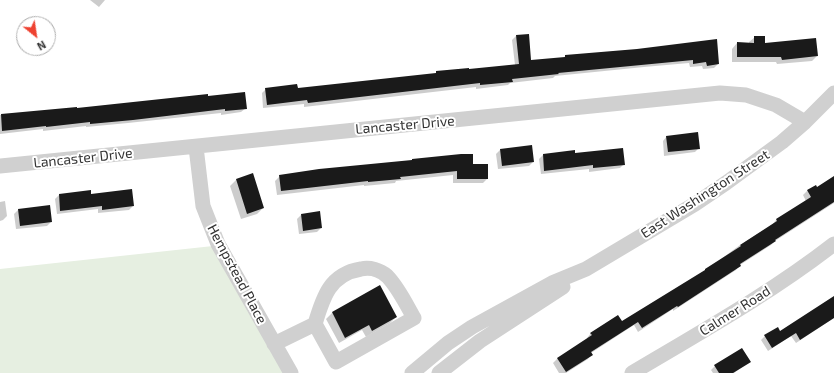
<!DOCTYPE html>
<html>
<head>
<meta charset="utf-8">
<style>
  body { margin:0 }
  #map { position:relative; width:834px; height:373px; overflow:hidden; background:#fff; font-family:"Exo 2",sans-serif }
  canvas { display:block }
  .north { position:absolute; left:16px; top:16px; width:40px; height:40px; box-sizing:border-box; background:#fff; border:1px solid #adadad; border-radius:50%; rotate:150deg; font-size:11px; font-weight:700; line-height:16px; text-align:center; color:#333 }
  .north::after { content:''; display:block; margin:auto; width:14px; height:18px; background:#ee4231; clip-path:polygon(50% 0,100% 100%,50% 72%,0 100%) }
</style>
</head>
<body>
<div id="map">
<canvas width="834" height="373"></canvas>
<div class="north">N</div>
</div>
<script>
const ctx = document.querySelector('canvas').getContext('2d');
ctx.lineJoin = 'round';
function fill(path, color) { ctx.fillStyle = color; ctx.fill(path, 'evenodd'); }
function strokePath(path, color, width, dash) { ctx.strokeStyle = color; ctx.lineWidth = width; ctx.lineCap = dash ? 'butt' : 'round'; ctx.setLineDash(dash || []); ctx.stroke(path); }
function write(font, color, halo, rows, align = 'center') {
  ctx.font = font + ' "Exo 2",sans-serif'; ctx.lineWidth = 4; ctx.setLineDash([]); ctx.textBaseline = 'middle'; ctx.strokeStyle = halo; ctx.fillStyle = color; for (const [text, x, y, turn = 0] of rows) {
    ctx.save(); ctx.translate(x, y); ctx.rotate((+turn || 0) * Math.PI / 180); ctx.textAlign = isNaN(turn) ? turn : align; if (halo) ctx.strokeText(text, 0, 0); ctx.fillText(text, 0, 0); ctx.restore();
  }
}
fill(new Path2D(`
  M213 246 285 373H0V269Z`), '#e6efe1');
fill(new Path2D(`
  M90 0H105L99 7Z
  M516 36 531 61 564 58 565 56 637 50 718 64 714 68 703 69 702 66 690 67 689 63 644 67 555 76 553 78 510 83 508 85 476 89V87L304 107V104L263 108 262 93 266 89H297L435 74 437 72 468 70 515 65 512 40Z
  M755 37 764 44 817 56 812 61 777 64 776 62H732V49L737 43 749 44V42Z
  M76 108H246L241 112 221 115V113L128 123 86 127V126L43 131V129L0 134V115Z
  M667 136 699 148 695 152 664 156 663 141Z
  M500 150 533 162 529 166 498 169 496 154Z
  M574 154 624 164 620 168 589 172V169L541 174 539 159 543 155Z
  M472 165 487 179 483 183H453V175L396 181 395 183 364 186V185L277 195 275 181 280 176Z
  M834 178V203L775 241 771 245 740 265 736 270 673 311V309L638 332 634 325 591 353 592 354 588 359 566 373H559L553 363 557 359 588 339 587 338 591 333 621 323 702 273 740 245 772 225 776 220 806 201 803 195 807 191 815 186 817 188Z
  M237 179 263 208 257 214 241 219 230 186Z
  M90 191V195L133 206 129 210 98 213V209L57 214 55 199 59 195Z
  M5 201 7 216 3 220 0 221V202Z
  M18 210 51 222 47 226 16 229 14 214Z
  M301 215 321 228 317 232 299 234 297 219Z
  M380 287 396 317 390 323 366 337 362 330 339 343 326 319 332 313Z
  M834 297V318L796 343 791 336 768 351 761 340 765 336 780 333Z
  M749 362 734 373H713L711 370 715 366Z`), '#0003');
fill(new Path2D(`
  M529 34 531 60 565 57V55L637 49 717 39 719 64 707 66 706 62 693 64V60L558 73 559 74 512 79 513 82 480 85V83L308 103 307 100 267 105 265 88 297 84 298 88 436 73V71L469 68V69L519 64 516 35Z
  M754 36H765V43L816 38 818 56 782 60 781 57H737V42L754 43Z
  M245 92 247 109 225 111V109L133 120 90 124V122L46 127V126L2 131 1 114 77 107V108L208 94V96Z
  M698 132 700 149 668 152 666 136Z
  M532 145 534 162 502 166 500 149Z
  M623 148 625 165 593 168V165L544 171 543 154 575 150V153Z
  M461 154H473V164H488V179H457V171L400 177 401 179 368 182V181L281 191 279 175 319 169 412 160V159Z
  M253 173 264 208 247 214 236 179Z
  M834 176V202L775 240 776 241 740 264 741 266 678 307 677 306 642 328 638 322 591 352 593 355 566 372 557 358 592 335 590 333 618 315 622 321 705 270V269L741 246 740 245 777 221 776 219 811 197 807 190 816 185 817 187Z
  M132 189 134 206 102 210V206L60 211 59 194 91 190V194Z
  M50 205 52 222 20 226 18 209Z
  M320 211 322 228 303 231 301 214Z
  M380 285 397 317 372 331 369 325 345 338 332 312Z
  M834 296V318L800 340 796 333 772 348 764 335 778 327 780 331Z
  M742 348 751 362 733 373H719L714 365Z`), '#1a1a1a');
strokePath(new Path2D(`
  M196 147 203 206 218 244 291 373
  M0 166 720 93 746 95 776 105 805 122
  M274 344 315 324 336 362 414 318C406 304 398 287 387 276 380 270 370 267 361 269 330 274 323 297 315 324
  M412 373 448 343 472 327 552 283 586 269 695 204 726 183 782 142 805 122 834 93
  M439 373 480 341 563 287
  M632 373C701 332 771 293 834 244`), '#d0d0d0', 15);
write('14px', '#333', '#fff', [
  ["Lancaster Drive",405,125,-5],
  ["Lancaster Drive",83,158,-6],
  ["East Washington Street",705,194,-33],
  ["Hempstead Place",237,274,62],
  ["Calmer Road",735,311,-32]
]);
</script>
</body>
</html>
